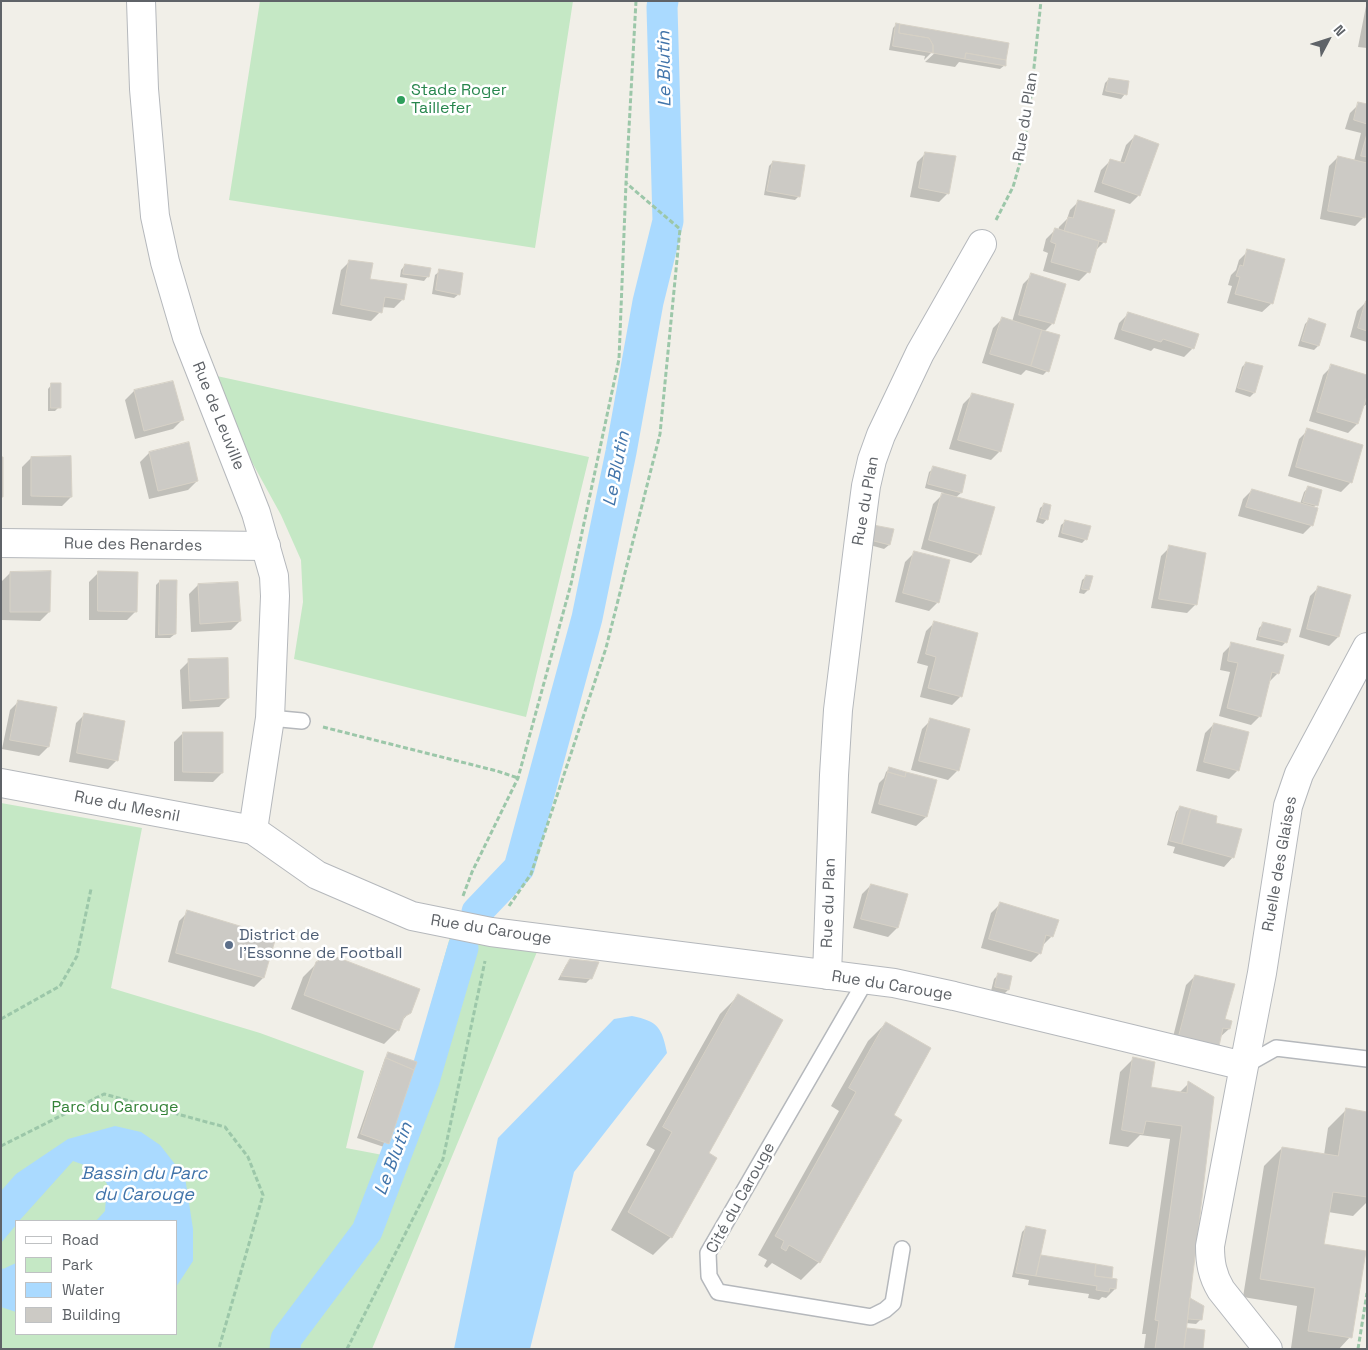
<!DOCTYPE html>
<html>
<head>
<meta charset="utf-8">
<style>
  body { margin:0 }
  #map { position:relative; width:1368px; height:1350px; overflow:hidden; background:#f1efe8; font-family:"Space Grotesk",sans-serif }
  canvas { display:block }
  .frame { position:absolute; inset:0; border:2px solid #5f6368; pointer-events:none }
  .legend { position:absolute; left:15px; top:1220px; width:162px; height:115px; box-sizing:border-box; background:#fff; border:1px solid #bfc1c3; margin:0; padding:6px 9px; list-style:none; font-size:15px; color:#5f6368 }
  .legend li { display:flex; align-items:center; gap:10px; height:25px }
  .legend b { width:25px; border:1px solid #bfc1c3 }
  .north { position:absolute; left:1303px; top:15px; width:50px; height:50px; -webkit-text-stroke:4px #fff; paint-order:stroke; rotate:50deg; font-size:14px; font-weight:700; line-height:20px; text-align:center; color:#5f6368 }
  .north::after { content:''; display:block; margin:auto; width:18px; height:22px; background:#5f6368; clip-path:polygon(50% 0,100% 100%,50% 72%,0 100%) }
</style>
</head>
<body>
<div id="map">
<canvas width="1368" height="1350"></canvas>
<div class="frame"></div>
<ul class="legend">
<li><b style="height:6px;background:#fff"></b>Road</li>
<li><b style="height:14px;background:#c5e8c5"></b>Park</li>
<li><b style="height:14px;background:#aadaff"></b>Water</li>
<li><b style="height:14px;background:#cccac5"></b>Building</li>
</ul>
<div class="north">N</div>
</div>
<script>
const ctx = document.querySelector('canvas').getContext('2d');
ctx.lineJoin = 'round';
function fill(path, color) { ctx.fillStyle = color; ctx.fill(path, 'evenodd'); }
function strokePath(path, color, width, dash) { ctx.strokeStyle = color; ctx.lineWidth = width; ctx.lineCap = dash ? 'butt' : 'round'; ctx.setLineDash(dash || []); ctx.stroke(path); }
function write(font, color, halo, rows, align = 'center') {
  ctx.font = font + ' "Space Grotesk",sans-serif'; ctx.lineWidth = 5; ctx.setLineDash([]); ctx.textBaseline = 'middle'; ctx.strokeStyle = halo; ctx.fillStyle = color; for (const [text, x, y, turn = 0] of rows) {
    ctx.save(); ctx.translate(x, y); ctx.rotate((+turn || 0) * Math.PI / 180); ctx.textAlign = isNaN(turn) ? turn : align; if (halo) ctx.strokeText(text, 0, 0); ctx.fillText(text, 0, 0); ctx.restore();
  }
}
fill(new Path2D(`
  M260 1H573L535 248 229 200Z
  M203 373 589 457 526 717 294 659 303 602 301 560 281 515Z
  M1 803 142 828 111 988 260 1033 364 1071 346 1148 388 1156 450 937 539 947 372 1349H1ZM16 1221H176V1334H16Z`), '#c5e8c5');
fill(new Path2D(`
  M632 1016C658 1021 662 1028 667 1053L574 1172 530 1349H454L498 1138 614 1019Z
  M115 1126 141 1132 160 1145 185 1177 193 1229V1261L176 1287V1221H96L105 1211 107 1184 98 1170 73 1161 19 1221H16V1225L1 1243V1191L16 1174 68 1139Z
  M16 1263V1312L1 1307V1267L3 1269Z`), '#aadaff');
fill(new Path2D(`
  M1367 1V48L1358 47Z
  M897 24 1005 65 1000 69 959 62 955 67 925 62 938 50 936 48 924 60 925 56 889 50 893 28Z
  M1109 79 1125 94 1121 99 1102 95 1105 83Z
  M1359 104 1367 106V202L1364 217 1355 226 1320 219 1329 166 1338 157 1354 161 1361 133 1345 129 1350 113Z
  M1135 136 1139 195 1130 204 1094 192 1101 170 1110 161 1120 163 1126 145Z
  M926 153 948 193 939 202 910 197 917 162Z
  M773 162 799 196 795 200 764 195 769 166Z
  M1079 201 1104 242 1095 251 1088 272 1079 281 1043 271 1048 253 1043 251 1046 239 1055 230 1058 231 1059 227 1067 219 1070 210Z
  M1248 251 1272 303 1262 312 1227 303 1232 286 1228 285 1231 275 1236 270 1239 260Z
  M350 261 368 280 403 299 394 308 382 307 380 312 371 321 332 314 341 270Z
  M405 265 428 276 424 281 400 277 401 270Z
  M440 271 459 294 454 298 432 294 435 275Z
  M1032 275 1052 324 1044 332 1047 371 1043 375 1026 370 1021 375 982 363 993 328 1002 319 1012 322 1023 284Z
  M1366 302 1367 303V342L1350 337 1357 311Z
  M1128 314 1193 348 1184 357 1154 348 1151 351 1114 339 1119 323Z
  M1309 320 1318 346 1314 350 1298 346 1305 324Z
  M1246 363 1262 367 1254 393 1250 397 1235 392 1242 367Z
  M1332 366 1367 376V404L1364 406H1362L1357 424 1348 433 1309 421 1323 375Z
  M172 383 182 420 173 429 135 439 125 400 134 391Z
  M52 384 59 407 55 411H48V389Z
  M972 395 1000 451 991 460 949 449 963 404Z
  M1308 430 1361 446 1350 483 1341 492 1288 476 1299 439Z
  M188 443 197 481 188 490 149 499 140 462 149 453Z
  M31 458 71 497 62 506 22 505V467Z
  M934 468 964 476 961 493 955 498 980 554 971 563 921 549 933 504 944 493 925 488 929 472Z
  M1308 488 1316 505 1313 508 1312 525 1303 534 1238 516 1243 499 1252 490 1300 504 1304 492Z
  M1045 504 1047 519 1043 524 1036 522 1040 508Z
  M1066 521 1086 539 1082 543 1058 537 1061 525Z
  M865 529 889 545 884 549 863 543Z
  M1170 547 1196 604 1187 613 1151 608 1161 556Z
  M914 553 938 602 929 611 895 602 905 562Z
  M10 573 49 612 40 621 1 620V582Z
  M98 573 136 611 127 620H89V582Z
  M1087 576 1088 590 1084 594 1079 593 1082 580Z
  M160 581 175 634 170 638H155L156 585Z
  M198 585 240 621 231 630 191 632 189 594Z
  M1319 587 1338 637 1329 646 1299 637 1310 596Z
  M935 622 961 696 952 705 920 697 928 666 917 663 926 631Z
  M1264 623 1286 642 1282 646 1256 640 1259 628Z
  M1232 644 1278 673 1269 682 1260 716 1251 725 1219 716 1230 672 1220 670 1223 653Z
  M189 661 228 698 219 707 182 709 180 670Z
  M19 701 48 747 39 756 2 749 10 710Z
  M85 714 117 760 108 769 69 762 76 723Z
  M931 720 957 771 948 780 911 770 922 729Z
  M1214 724 1238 770 1229 779 1196 771 1205 733Z
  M183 733 222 773 213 782 174 781V742Z
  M890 768 935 781 926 817 916 826 871 813 879 783 884 778 886 772Z
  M1180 807 1214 823 1233 857 1224 867 1173 853 1175 847 1167 845 1176 812Z
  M871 885 897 928 888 937 853 928 862 894Z
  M1000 904 1052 936 1043 945 1040 953 1031 962 981 948 991 913Z
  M188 912 275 938 263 978 254 987 168 962 179 921Z
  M571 960 591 978 586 983 558 980 566 965Z
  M317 963 410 1012 401 1022 398 1030 384 1044 291 1009 303 977Z
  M998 975 1010 977 1008 990 1004 994 991 991 994 979Z
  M1195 976 1229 1029 1219 1038 1171 1045 1186 985Z
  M738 996 707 1153 671 1237 653 1255 611 1230 655 1150 646 1145 720 1014Z
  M886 1023 892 1115 819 1262 801 1280 772 1263 767 1268 764 1266 767 1260 758 1255 839 1111 831 1106 868 1041Z
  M389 1054 388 1143 384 1147 357 1138 385 1058Z
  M1134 1058 1149 1088 1179 1093 1189 1083V1302L1190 1300 1201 1319 1196 1324 1186 1323 1185 1330 1204 1332 1202 1349H1144L1146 1334H1142L1170 1139 1140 1135 1128 1147 1109 1144 1120 1072Z
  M1346 1110 1367 1113V1202L1353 1216 1328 1212 1323 1245 1350 1337 1339 1349 1291 1348 1297 1306 1243 1297 1264 1166 1282 1148 1324 1155 1328 1128Z
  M1026 1228 1040 1256 1112 1268 1111 1279 1115 1289 1106 1298 1102 1297 1099 1300 1088 1298 1089 1294 1028 1285 1029 1280 1012 1277 1022 1232Z`), '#0003');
strokePath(new Path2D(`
  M477 912 519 868 587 618 621 452 648 302 668 221 662 7 663 1
  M285 1349 286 1339 367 1231 424 1081 463 948`), '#aadaff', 31);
const building = new Path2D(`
  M896 23 900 24 899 33 929 38 933 45V53L893 46Z
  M900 24 1009 43 1006 60 966 53 965 59 933 53V45L929 38 899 33Z
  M966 53 1006 60V66L965 59Z
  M1109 78 1129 81 1127 95 1106 91Z
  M1358 102 1367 104V124L1354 120Z
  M1367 134V157L1361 156Z
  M1135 135 1159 144 1140 196 1102 183 1110 159 1124 163Z
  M925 152 956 156 949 194 919 188Z
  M1338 156 1367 163V209L1365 218 1328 211Z
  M773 161 805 165 800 197 767 191Z
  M1078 200 1115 210 1106 243 1064 231 1068 217 1073 218Z
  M1055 228 1099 241 1090 273 1051 262 1056 244 1051 242Z
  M1247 249 1285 259 1273 304 1235 294 1240 277 1236 276 1240 265 1243 266Z
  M349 260 373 263 370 279 407 284 404 300 385 297 382 313 341 305Z
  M405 264 431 268 429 277 403 274Z
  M439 269 463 273 460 295 436 290Z
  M1031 273 1066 284 1054 324 1019 315Z
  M1366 301H1367V331L1358 328Z
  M1128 312 1199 334 1194 349 1163 339 1161 342 1122 330Z
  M1002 317 1042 330 1031 366 990 354Z
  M1309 318 1326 324 1319 346 1302 341Z
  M1042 330 1060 335 1049 372 1031 366Z
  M1246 362 1263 366 1255 393 1238 388Z
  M1331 364 1367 375V396L1358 424 1317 412Z
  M173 381 184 420 144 431 134 390Z
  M51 383H61V408H51Z
  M972 393 1014 404 1001 452 958 440Z
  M1307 428 1363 445 1352 483 1296 467Z
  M189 442 198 481 158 491 149 452Z
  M71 456 72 497 31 496V457Z
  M1 457H3V497H1Z
  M933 466 966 475 962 493 928 484Z
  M1308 486 1322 490 1318 506 1303 502Z
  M1252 489 1318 508 1313 526 1246 507Z
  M942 493 995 507 981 555 929 540Z
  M1044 503 1051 505 1048 520 1040 518Z
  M1065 520 1091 526 1087 540 1062 533Z
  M868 524 894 529 890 545 866 539Z
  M1169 545 1206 553 1197 605 1159 599Z
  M914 551 950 560 939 603 903 593Z
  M51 571 50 612H10V572Z
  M98 571 138 572 137 612 98 611Z
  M1086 575 1093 576 1089 590 1082 589Z
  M160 580H177L176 634 159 635Z
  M238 582 241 621 200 624 198 584Z
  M1318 586 1351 595 1339 637 1307 629Z
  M934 621 978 633 962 697 928 688 936 657 926 654Z
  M1263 622 1291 629 1287 643 1259 636Z
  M1231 642 1284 655 1279 674 1272 672 1261 717 1227 708 1238 663 1228 661Z
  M228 658 229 698 190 701 188 659Z
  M18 700 57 707 49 747 10 740Z
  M84 713 125 721 118 761 77 753Z
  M930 718 970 729 959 771 919 761Z
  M1214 723 1249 732 1239 771 1204 762Z
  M183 732H223V773L183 772Z
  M889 767 906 772 905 777 888 772Z
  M888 772 905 777 906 772 937 780 927 817 879 804Z
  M1180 806 1191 809 1182 844 1170 841Z
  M1191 809 1217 816 1216 823 1242 829 1234 858 1182 844Z
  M871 884 908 894 898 928 861 919Z
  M1000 902 1059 920 1053 937 1046 935 1041 954 989 939Z
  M187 910 276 937 264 978 176 953Z
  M331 955 420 989 411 1013 404 1017 399 1031 304 995 316 962Z
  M570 959 599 962 592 979 561 976Z
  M998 973 1012 976 1009 990 995 987Z
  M1195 975 1235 984 1225 1019 1232 1021 1230 1029 1223 1028 1219 1046 1179 1036Z
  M738 994 783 1020 709 1153 717 1158 672 1238 628 1212 672 1132 663 1127Z
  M886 1022 931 1048 894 1115 902 1120 820 1263 789 1245 786 1251 781 1248 784 1241 775 1236 856 1092 849 1088Z
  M388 1052 417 1062 414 1070 386 1058Z
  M1133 1057 1155 1062 1151 1087 1187 1093 1188 1081 1214 1097 1184 1349H1155L1159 1321 1155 1320 1182 1126 1146 1121 1143 1134 1122 1130Z
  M386 1058 414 1070 389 1144 361 1134Z
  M1346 1108 1367 1112V1197L1333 1192 1324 1244 1366 1251 1352 1338 1308 1331 1315 1288 1260 1279 1282 1147 1338 1156Z
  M1026 1226 1046 1230 1036 1276 1016 1273Z
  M1041 1255 1096 1264 1095 1276 1117 1279 1116 1289 1110 1288 1109 1292 1096 1290 1097 1286 1036 1276Z
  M1096 1264 1113 1267 1112 1278 1095 1276Z
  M1190 1298 1204 1306 1202 1320 1188 1319Z
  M1187 1328 1205 1330 1203 1349H1184Z`);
fill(building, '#cccac5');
strokePath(building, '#d6d1c6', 1);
const service = new Path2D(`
  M270 718 302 721
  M866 980 708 1253 709 1276 718 1292 871 1317 885 1310 893 1303 902 1249
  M1244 1066 1276 1048 1367 1059`);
const minor = new Path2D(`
  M1 543 266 546
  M1 783 253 830 317 875 412 916 491 932 894 983 954 996 1244 1066 1210 1246C1210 1262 1212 1275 1221 1290L1268 1349
  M827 975 834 775 838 710 859 539 866 486 872 460 881 435 920 353 982 244
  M1244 1066 1262 973 1288 806 1299 774 1367 647`);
const tertiary = new Path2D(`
  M141 1 144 89 155 216 165 262 187 337 256 513 274 576 275 596 270 718 253 830`);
strokePath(service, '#b5b8bc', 18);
strokePath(minor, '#b5b8bc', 30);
strokePath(tertiary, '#b5b8bc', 30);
strokePath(new Path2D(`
  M996 220 1013 187 1023 152 1030 105 1041 1
  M323 727 497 771 518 778
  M463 896 472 872 518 778 571 584 619 359 626 183 636 1
  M509 906 531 874 606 648 660 434 680 229 626 183
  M1 1019 60 986 77 956 91 889
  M1 1146 104 1094 225 1127 248 1157 263 1195 219 1348
  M347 1349 443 1159 485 961
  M1358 1349 1367 1293`), '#9cc7a9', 3, [5, 2.5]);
strokePath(service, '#fff', 15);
strokePath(minor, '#fff', 28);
strokePath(tertiary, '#fff', 28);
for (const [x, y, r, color] of [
  [401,100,5,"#2e9e5b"],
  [229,945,5,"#5c6f8a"]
]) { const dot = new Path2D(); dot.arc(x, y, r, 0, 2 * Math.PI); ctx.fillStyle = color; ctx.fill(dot); strokePath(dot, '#fff', 2); }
write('16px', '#27864d', '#fff', [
  ["Stade Roger",411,91],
  ["Taillefer",411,109]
], 'left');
write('16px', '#5f6368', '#fff', [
  ["Rue du Plan",1026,117,-81],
  ["Rue de Leuville",218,416,68],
  ["Rue du Plan",866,501,-80],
  ["Rue des Renardes",133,545,1],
  ["Rue du Mesnil",127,807,11],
  ["Ruelle des Glaises",1280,864,-80],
  ["Rue du Plan",829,903,-88],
  ["Rue du Carouge",491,930,9],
  ["Rue du Carouge",892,986,9],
  ["Cité du Carouge",741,1198,-61]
]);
write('16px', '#4e5e75', '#fff', [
  ["District de",239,936],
  ["l’Essonne de Football",239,954]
], 'left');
write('16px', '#348238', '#fff', [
  ["Parc du Carouge",115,1108]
]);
write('italic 18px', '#4174aa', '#fff', [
  ["Le Blutin",665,69,-91],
  ["Le Blutin",617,469,-79],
  ["Le Blutin",394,1159,-69],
  ["Bassin du Parc",144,1174],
  ["du Carouge",144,1195]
]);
</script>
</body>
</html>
